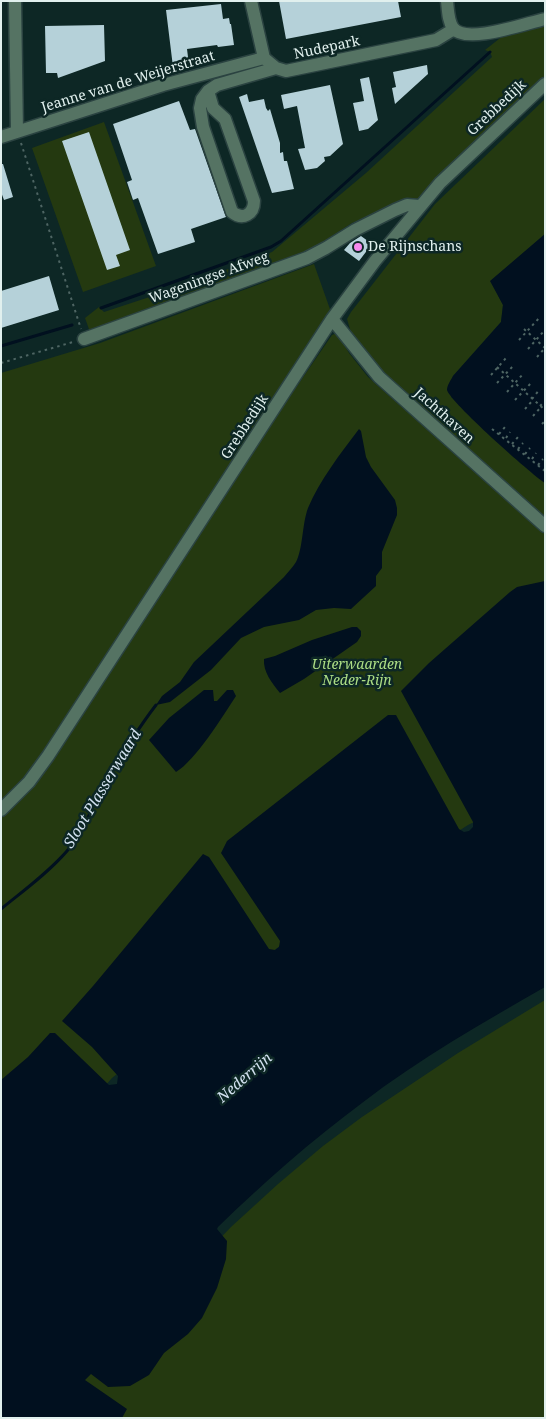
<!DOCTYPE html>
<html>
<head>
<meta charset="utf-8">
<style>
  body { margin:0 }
  #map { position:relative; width:546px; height:1419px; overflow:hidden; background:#0d2725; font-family:"Noto Serif",serif }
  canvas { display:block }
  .frame { position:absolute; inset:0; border:2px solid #e1f0ee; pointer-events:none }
</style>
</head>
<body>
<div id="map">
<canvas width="546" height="1419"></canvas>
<div class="frame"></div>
</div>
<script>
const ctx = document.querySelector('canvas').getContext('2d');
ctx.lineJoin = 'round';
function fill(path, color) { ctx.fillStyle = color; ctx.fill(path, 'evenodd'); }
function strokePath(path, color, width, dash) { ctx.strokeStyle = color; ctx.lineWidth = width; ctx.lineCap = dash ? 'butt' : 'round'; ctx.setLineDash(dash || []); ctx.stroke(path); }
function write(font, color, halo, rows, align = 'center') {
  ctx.font = font + ' "Noto Serif",serif'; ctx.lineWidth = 5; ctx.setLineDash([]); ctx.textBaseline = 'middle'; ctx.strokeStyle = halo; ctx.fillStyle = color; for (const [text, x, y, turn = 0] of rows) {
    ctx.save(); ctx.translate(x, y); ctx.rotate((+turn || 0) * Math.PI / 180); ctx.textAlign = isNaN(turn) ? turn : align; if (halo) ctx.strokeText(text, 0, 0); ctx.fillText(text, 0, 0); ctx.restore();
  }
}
fill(new Path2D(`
  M545 25V79L418 200 394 205 352 223 303 255 90 332 85 318 99 307 104 312 192 283 272 252 366 173 492 57 490 52 485 50 504 35Z
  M545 99V234L491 281 503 305 501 322 453 376 451 397 545 483V521L368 358 353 339 347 319 351 312 435 204Z
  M104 122 156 266 83 292 32 148Z
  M314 264 331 312 44 752 25 780 1 803V373L100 343Z
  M337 333 349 353 368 377 539 529 545 531V787L468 825 281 945 112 1078 1 1203V817L34 786 273 421 332 335Z
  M545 1000V1418H60L86 1377 231 1227 278 1184 323 1146 362 1117 458 1053Z`), '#243910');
fill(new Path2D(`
  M545 234V483C531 474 450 402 447 390 447 385 451 380 453 376L501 322 503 305 490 281Z
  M359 429 361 431 366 457 371 467 395 500 397 508V515L382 552V568L376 576V586L351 609 334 608 316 610 299 620 264 627 241 638 211 670 170 702 156 705 162 696 180 682 194 662 284 577C288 572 293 567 296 562 303 549 302 524 308 508 320 480 340 454 359 429Z
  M545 581V987C482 1023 419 1059 362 1103 311 1141 263 1183 218 1227L217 1229 227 1241 226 1259 217 1288 202 1318 188 1334 164 1353 149 1375 130 1386 108 1387 91 1374 85 1380 127 1409 122 1418H1V1080L28 1057 50 1033H55L109 1085 117 1084 118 1076 92 1047 62 1021 93 986 203 854 209 857 269 949 275 950 279 947 280 941 221 853 227 841 388 715H396L459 829 464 832 469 831 473 827V822L401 691 429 663 510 592 517 587Z
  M352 627H357L361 631V636L357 642 304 679 280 693C272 683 263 672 264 659L275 656 312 640Z
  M204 690H213L214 701H217L227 690H233L236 696C223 716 195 761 176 772L149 740 169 718Z`), '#01101f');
strokePath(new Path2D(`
  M101 308 271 247 281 241 490 52
  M1 346 72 325
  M1 909C23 891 48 873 67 851 83 833 91 809 102 788 119 759 136 731 156 705`), '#01101f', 3);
fill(new Path2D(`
  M279 1H398L401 17 286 39Z
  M221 4 223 19 229 18 230 24H231L234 45 218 47 217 45 187 49 189 65 173 67 166 10Z
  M104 25 105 61 58 78 57 73H46L45 26Z
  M427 65 428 74 395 104 392 88 396 87 393 72Z
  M369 77 378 120 368 129 359 131 353 103 364 101 360 79Z
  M330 85 343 144 330 156 324 157 325 161 317 168 305 170 298 149 305 148 297 106 284 109 281 95Z
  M247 94 249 102 264 99 266 108 268 111 270 109 280 143V153L283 152 284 161H287L294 189 272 193 239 97Z
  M179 101 190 130 195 129 226 217 191 229 195 242 158 254 138 198 133 200 127 182 132 180 113 124Z
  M89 132 130 250 116 255 120 266 107 270 62 141Z
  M1 164H3L13 197 4 200 1 192Z
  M361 236 372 244 359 261 344 250 350 243Z
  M49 276 59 310 1 328V291Z`), '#b5d1d9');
const minor = new Path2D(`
  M15 1 17 132
  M251 1 264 58 276 68 286 71 436 40 454 29
  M447 1C448 10 448 21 453 28 466 45 526 23 545 19
  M208 91 213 108 225 119 254 201C254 214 243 221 232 212L203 127 200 108 202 99 208 91 217 85 276 68
  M1 137 163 85 264 58
  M332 319 379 377 545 526
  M84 339 307 258 326 248 355 230 395 210 407 205 419 206
  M1 810 29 782 48 756 332 319 375 261 440 183 545 84`);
strokePath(minor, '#2b4341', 15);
strokePath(new Path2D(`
  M21 143 81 329
  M524 329 545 348
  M519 340 540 317
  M528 349 544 331
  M537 357 545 348
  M1 363 73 342
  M497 367 545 410
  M491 375 506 358
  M497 383 514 365
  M507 392 523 374
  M532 399 540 389
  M515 400 532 382
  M540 406 545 401
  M525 409 533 400
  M533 416 541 407
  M542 424 545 421
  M492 429 545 471
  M499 434 505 427
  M506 438 510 432
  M512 444 518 437
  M518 449 523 443
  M525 454 530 448
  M532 459 536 453
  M538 465 543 459`), '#4e6563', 2, [2.5, 4]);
strokePath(minor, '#557363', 12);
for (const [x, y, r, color] of [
  [358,247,5,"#f689ed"]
]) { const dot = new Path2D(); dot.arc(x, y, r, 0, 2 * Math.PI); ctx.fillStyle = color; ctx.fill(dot); strokePath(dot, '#0d2725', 2); }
write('14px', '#e1f0ee', '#0d2725', [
  ["Nudepark",327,48,-12],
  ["Jeanne van de Weijerstraat",128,82,-17],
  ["Grebbedijk",497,108,-43],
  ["Wageningse Afweg",209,278,-20],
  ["Jachthaven",444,416,42],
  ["Grebbedijk",245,427,-57]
]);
write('14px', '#e1f0ee', '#0d2725', [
  ["De Rijnschans",368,247]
], 'left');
write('italic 14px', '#abdc84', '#0d2725', [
  ["Uiterwaarden",357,665],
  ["Neder-Rijn",357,681]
]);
write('italic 15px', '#d3e2f0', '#0d2725', [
  ["Sloot Plasserwaard",103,789,-59],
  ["Nederrijn",245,1078,-41]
]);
</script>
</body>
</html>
